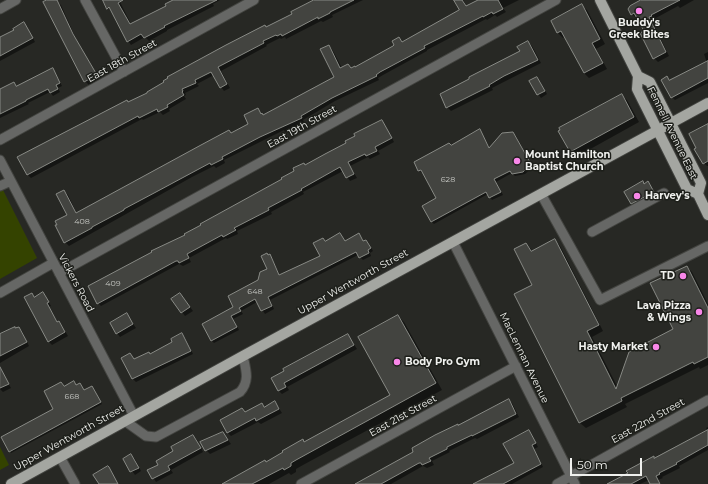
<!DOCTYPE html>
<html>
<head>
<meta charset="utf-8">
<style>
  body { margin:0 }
  #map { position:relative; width:708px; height:484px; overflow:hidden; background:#272824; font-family:Montserrat,sans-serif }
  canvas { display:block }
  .scale { position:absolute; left:570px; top:458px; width:72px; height:18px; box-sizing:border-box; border:2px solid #f0f1ee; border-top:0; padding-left:5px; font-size:12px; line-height:14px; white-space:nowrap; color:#f0f1ee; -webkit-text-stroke:3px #1d1f1a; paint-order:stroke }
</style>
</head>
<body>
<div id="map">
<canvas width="708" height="484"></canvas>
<div class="scale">50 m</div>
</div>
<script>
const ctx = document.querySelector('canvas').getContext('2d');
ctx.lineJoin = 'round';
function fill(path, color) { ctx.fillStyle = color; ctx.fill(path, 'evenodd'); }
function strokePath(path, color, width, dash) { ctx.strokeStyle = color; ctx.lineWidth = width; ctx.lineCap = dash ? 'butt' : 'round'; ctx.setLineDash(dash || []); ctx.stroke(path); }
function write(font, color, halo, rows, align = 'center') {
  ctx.font = font + ' Montserrat,sans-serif'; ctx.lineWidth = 3; ctx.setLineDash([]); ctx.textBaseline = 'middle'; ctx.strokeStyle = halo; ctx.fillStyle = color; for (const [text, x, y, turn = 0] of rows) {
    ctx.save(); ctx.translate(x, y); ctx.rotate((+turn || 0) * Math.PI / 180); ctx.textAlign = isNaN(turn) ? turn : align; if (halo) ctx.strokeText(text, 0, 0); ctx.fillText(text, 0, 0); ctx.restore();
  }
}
fill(new Path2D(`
  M0 184 37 258 0 279Z
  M0 447 9 465 0 470Z`), '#344300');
fill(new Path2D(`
  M49 0H55L61 5 76 39 99 79 89 85 85 81Z
  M104 0H119L131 24 168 6 176 0H220L213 4 214 6 167 30V31L149 41 145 37 131 45 128 41Z
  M315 0H363L332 15 333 17 323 22 321 21 286 39 285 37 281 39 280 38 266 45 267 46 221 71 230 88 224 91 221 87 214 75 197 84 199 86 185 93 186 95 184 96 186 99 169 109 170 111 163 115 160 112 143 120 142 119 31 178 28 175 19 157 149 94 294 14Z
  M455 0H463L467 7 479 0H519L503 8 506 12 497 17 495 15 487 20 486 19 427 50V51L383 75 378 78 379 80 335 101 303 120 304 122 285 132 284 130 224 160 225 163 216 168 214 166 192 177 69 246 65 242 68 216 64 191 68 195 77 214 250 124 258 110 264 116 336 77 329 46 332 49 342 68 348 65 352 68H356L394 47 399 38 403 42 461 10Z
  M643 0H694L680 8 678 6 654 19 655 20 652 21 669 56 658 62 654 58 645 31 638 17 636 18 632 14Z
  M582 6 587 10 605 44 596 49 607 69 589 78 584 73 565 36 563 38 558 33 552 22Z
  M24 24 27 27 35 42 0 61V38L15 31Z
  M528 42 532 46 541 63 492 88 493 90 451 111 447 107 521 51Z
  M708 52V83L675 100 672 97 667 78 670 80 707 63 704 54Z
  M52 70 55 72 62 86 58 88 60 92 53 96 50 92 28 103 29 104 0 118V90L14 83 17 87Z
  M537 78 540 82 547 94 541 98 538 94Z
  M621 95 627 100 639 122 576 157 570 151Z
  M382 122 385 125 394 142 378 151 380 154 370 159 368 157 350 166 357 178 350 181 343 171 303 192 304 194 271 212 272 214 237 231 238 234 227 239 226 238 189 258 191 262 183 266 179 264 101 306 98 303 186 235 305 166 347 143Z
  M708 125V166H707L704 163Z
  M480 131 490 148 513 133 516 136 533 167 525 174 515 176 512 173 496 182 503 195 492 200 488 194 434 224 431 221 438 198 423 172 422 173 419 170 451 146Z
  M656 192 659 197 637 209 632 205Z
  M340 234 345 242 359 235 364 242 366 241 369 244 373 251 370 253 371 256 363 260 358 255 270 300 274 309 265 314 257 302 241 311 243 314 233 319 239 330 214 343 212 341 234 307 259 281 268 269 267 254 272 258 280 276 321 256 323 239 326 241Z
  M555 240 560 246 603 331 592 337 618 388 675 330 687 267 692 272 708 304V365L700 369 699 367 625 404 627 407 586 428 580 423 515 295 533 286 526 244 533 251Z
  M43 293 51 306 49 307 58 323 62 326 68 336 52 345 48 341 31 294 35 297Z
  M180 294 193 311 185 316 182 312Z
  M127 315 136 328 120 337 117 333Z
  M398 316 404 322 442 390 303 465 296 469V472L291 475 289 473 269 484H224L266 463 303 440 305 443 391 395Z
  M19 328 22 331 29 346 0 363V337Z
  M182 335 185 338 193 354 136 382 133 379 123 358 130 354 135 360 149 353 151 354 173 343Z
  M348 335 357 349 287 387 289 390 282 394 279 391 272 378Z
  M3 375 11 388 3 392 0 389V376Z
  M74 382 77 386 80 384 84 391 93 389 102 404 11 453 10 451 54 409Z
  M508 400 512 403 519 417 477 439 475 438 449 451 450 452 432 461 434 465 427 468 423 466 391 484H357Z
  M275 402 282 413 261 424 258 422 231 436 228 433 221 421 242 409 246 413 265 408Z
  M708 427V450L679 466 680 468 662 477 663 478 658 480 661 484H651L649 480 640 484H611L653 457 655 458 708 431 706 428Z
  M529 431 532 435 538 447 534 449 543 467 512 484H476L515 463Z
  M223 433 231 444 210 454 206 450Z
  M193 436 197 440 203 452 171 470 173 473 156 482 149 471 159 465Z
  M131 456 135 459 141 471 135 475 124 459Z`), '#0007');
const building = new Path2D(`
  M47 0H57L73 34 97 75 84 82 43 2Z
  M103 0H123L118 3 130 24 166 6 165 4 173 0H217L164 26 165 27 144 38 141 34 127 42 109 7 107 9Z
  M314 0H354L330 12V13L318 19V17L282 36 281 34 277 36 276 35 263 41 264 43 218 67 227 84 220 88 211 72 195 80 196 83 182 89 183 91 182 92 184 95 167 105 168 107 158 112 157 109 139 118 138 116 27 175 17 157 127 100 128 102 147 93V92L164 82 163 81 168 78 167 77 226 45 265 25 266 27 292 14 291 12Z
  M454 0H462L466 6 478 0H498L503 9 493 14 492 12 483 17V16L440 38 424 46 425 48 380 72 376 75 377 76 332 98 301 116 302 118 260 137 222 157 223 159 211 165 210 163 156 192 124 209V210L92 227V228L64 243 55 225H57L55 221 67 215 56 194 64 190 76 213 201 145 229 130 231 133 248 124 244 115 258 108 261 114 262 113 263 115 334 77 320 49 329 45 340 68 348 64 351 68 355 66V67L393 46 394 45 392 41 399 37 402 42 459 10Z
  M641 0H680L651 15 652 16 649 17 666 52 653 59 640 33 644 31 634 13 631 15 628 9 630 6Z
  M582 4 600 39 592 43 603 63 584 73 561 31 557 33 551 21Z
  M24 22 33 38 0 56V37L14 30 13 29Z
  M528 41 538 60 504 76 489 85 490 86 446 108 440 94 469 79V77L520 51 517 47Z
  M708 61V78L671 98 661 80 667 76 669 80Z
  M53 68 60 83 56 85 58 89 50 93 48 89 26 100V101L0 114V89L14 82 16 86Z
  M537 77 545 91 537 95 529 81Z
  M622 94 634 117 570 152 558 131 560 130 559 128Z
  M382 120 392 138 375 147 377 151 366 156 365 154 348 162 354 174 346 178 340 167 301 189 302 190 268 208 269 210 234 228 236 230 223 237 222 235 187 254 189 258 179 263 178 261H176L97 304 88 286 152 252 151 251 185 235 184 234 201 225 200 224 282 179 281 178 294 171 293 168 304 163 305 165 325 154 346 143 345 141 355 136 354 134Z
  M708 124V161L703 164 694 149 696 148 689 134Z
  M480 129 489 148 502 133 513 132 531 164 523 172 512 174 510 171 494 179 501 192 489 198 486 192 431 222 422 206 436 198 421 170 418 171 414 162 449 143 451 145Z
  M643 181 644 184 648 181 654 192 631 204 624 192Z
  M340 233 345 241 359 233 363 241 366 240 371 248 368 250 369 253 359 258 356 252 268 297 272 306 261 311 255 299 239 308 241 311 231 316 237 327 211 341 202 324 233 307 228 296 258 280 260 272 267 269 261 256 267 253 268 255 270 254 279 275 320 256 313 243 323 238 325 241Z
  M555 239 599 325 587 331 616 389 629 352 673 329 650 283 687 266 708 308V357L694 364 693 362 621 398 622 401 579 423 514 294 532 285 514 249 526 243 531 251Z
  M43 292 49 302 47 303 57 322 59 321 65 332 48 342 24 297 32 293 34 297Z
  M180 293 190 307 181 313 171 299Z
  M127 313 133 324 116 334 110 323Z
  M398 315 436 383 296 460 291 463V466L284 470 283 468 252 484H222L265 460 266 462 283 452 282 451 303 439 304 442 390 395 358 337Z
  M15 327V328L19 327 27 342 0 356V334Z
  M182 333 191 351 132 379 121 358 130 353 134 359 149 352 150 354 172 342 171 339Z
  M348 334 354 345 284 383 286 387 278 391 271 378 284 371 283 369Z
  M0 367 9 384 0 388Z
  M74 381 76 385 80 383 84 390 92 386 101 402 9 452 1 437 53 409 44 391 61 382 64 386Z
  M509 399 516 414 472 436V435L447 447V449L429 458 431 461 422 465 421 463H419L381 484H355L413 452 412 448 435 435 458 424V425Z
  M275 401 279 409 256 421 255 418 227 433 220 420 242 408 245 412 262 403 264 407Z
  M529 430 536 443 532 445 541 464 503 484H473L514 463 503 444Z
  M708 430V445L676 463 677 464 659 473 660 474 656 476 660 484H650L646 476 631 484H607L628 473 626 471 654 456V458Z
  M223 432 228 440 205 451 200 442Z
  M193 435 201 448 168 466 170 470 152 479 147 470 158 465 156 461 173 451 171 447Z
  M131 454 139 468 130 472 123 459Z
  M108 466 109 467 118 484H99L93 475Z`);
fill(building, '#434440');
strokePath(building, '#888a85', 1);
const minor = new Path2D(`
  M85 0 124 72
  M0 9 16 0
  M0 140 254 0
  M0 160 134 416
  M0 186 11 181
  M541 194 600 300 708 246
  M592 232 664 193
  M453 242 575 484
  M59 273 556 0
  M0 293 53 263
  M125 421 146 436 156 437 240 392C250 381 246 370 243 356
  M60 457 75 484
  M301 484 516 366
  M557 484 708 400`);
const major = new Path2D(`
  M600 0 638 76 637 89 687 189 698 194 708 215
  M638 76 650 82 701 183 698 194
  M11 484 243 356 708 103`);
strokePath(minor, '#434440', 11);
strokePath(major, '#434440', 12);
strokePath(minor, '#666765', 9);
strokePath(major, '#a4a6a1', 10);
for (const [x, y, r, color] of [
  [639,11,4,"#f987e9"],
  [517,161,4,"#f987e9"],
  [637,196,4,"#f987e9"],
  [683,276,4,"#f987e9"],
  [699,312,4,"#f987e9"],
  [656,347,4,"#f987e9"],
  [397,362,4,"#f987e9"]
]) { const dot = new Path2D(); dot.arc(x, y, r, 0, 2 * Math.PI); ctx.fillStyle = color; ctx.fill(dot); strokePath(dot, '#1d1f1a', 1.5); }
write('8px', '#c5c6c2', null, [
  ["628",448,180],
  ["408",82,222],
  ["409",113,284],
  ["648",255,292],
  ["668",72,397]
]);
write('bold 10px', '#f0f1ee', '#1d1f1a', [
  ["Buddy's",639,23,"center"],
  ["Greek Bites",639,35,"center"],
  ["Mount Hamilton",525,155],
  ["Baptist Church",525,167],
  ["Harvey's",645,196],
  ["TD",675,276,"right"],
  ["Lava Pizza",691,306,"right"],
  ["& Wings",691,318,"right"],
  ["Hasty Market",648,347,"right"],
  ["Body Pro Gym",405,362]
], 'left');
write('10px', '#f0f1ee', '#1d1f1a', [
  ["East 18th Street",122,61,-29],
  ["East 19th Street",302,127,-29],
  ["Fennell Avenue East",672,133,64],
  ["Upper Wentworth Street",353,282,-29],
  ["Vickers Road",76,283,62],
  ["MacLennan Avenue",524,358,64],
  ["East 21st Street",403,416,-29],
  ["East 22nd Street",648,421,-29],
  ["Upper Wentworth Street",69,438,-29]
]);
</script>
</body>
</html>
